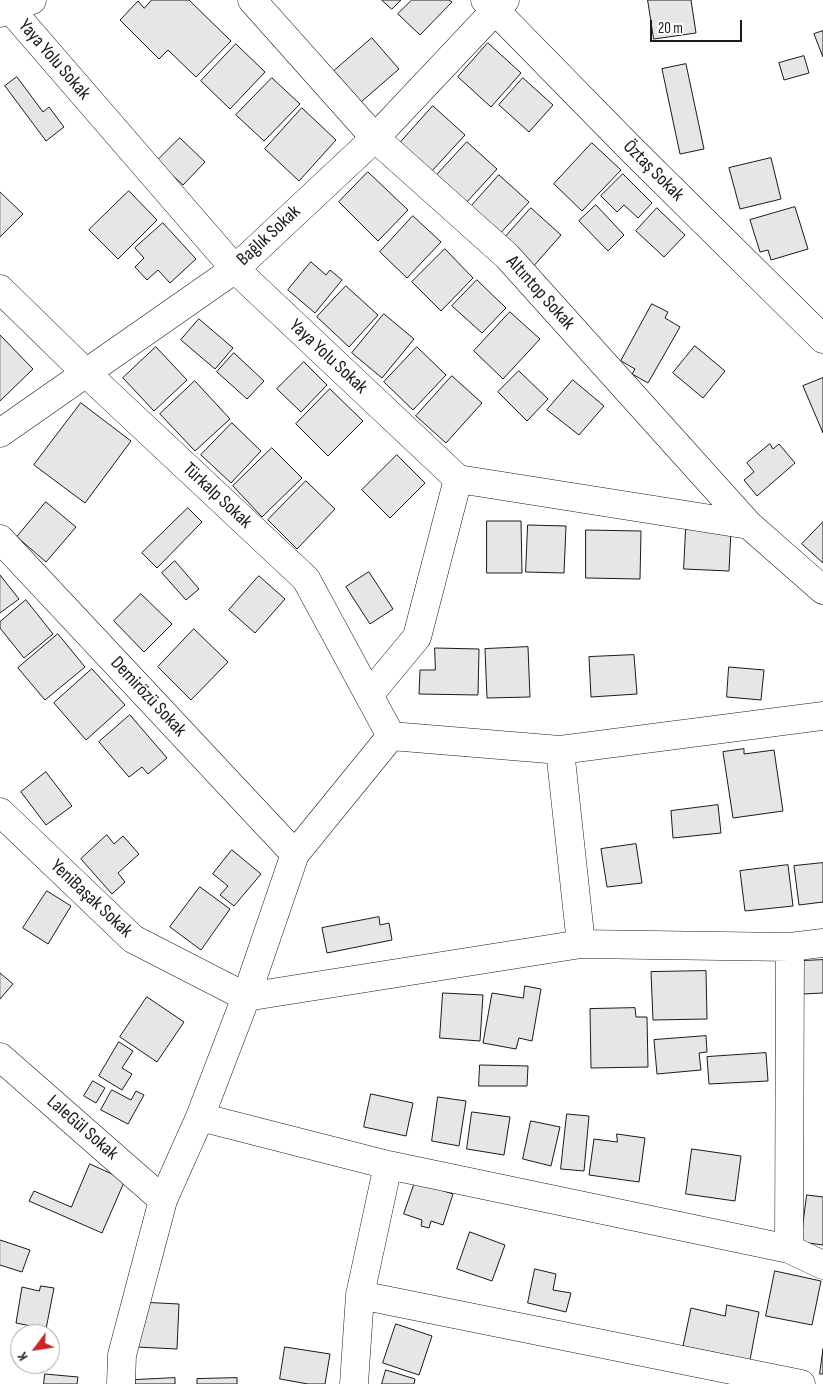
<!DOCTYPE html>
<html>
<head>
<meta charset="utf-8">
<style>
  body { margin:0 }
  #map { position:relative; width:823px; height:1384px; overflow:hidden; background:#fff; font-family:"Sofia Sans Condensed",sans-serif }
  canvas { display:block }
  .north { position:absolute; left:10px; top:1324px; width:50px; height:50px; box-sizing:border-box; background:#fff; border:1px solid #a3a3a3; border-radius:50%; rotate:239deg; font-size:14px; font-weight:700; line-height:20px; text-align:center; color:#1a1a1a }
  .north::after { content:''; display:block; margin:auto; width:18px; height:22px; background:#c62828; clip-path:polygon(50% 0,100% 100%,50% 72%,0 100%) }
  .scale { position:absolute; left:650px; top:20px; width:92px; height:22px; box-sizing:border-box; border:2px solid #1a1a1a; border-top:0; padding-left:6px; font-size:15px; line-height:18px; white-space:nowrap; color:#1a1a1a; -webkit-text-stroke:4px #fff; paint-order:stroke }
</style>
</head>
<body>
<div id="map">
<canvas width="823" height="1384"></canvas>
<div class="north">K</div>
<div class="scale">20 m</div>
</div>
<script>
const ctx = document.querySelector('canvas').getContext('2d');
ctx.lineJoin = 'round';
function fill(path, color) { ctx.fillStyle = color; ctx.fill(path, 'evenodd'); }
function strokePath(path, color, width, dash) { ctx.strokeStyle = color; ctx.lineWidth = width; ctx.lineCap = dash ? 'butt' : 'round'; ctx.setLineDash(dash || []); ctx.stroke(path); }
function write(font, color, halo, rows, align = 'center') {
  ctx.font = font + ' "Sofia Sans Condensed",sans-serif'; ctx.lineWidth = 4; ctx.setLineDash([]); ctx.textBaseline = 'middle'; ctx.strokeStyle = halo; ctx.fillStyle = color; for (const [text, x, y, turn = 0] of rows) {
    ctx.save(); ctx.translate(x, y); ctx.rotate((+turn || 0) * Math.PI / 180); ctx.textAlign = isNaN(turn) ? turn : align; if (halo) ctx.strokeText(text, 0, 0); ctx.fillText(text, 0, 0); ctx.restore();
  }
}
const building = new Path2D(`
  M152 0H189L231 41 196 77 168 50 159 59 120 20 138 1 144 8Z
  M382 0H401L392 9Z
  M412 0H449L452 2 420 35 398 14Z
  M648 0H691L696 33 654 39Z
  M823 31V57L814 34Z
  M372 38 399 69 361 102 334 71Z
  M488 43 521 73 491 107 458 77Z
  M236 44 265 72 230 109 201 81Z
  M804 56 809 73 784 80 779 63Z
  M686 64 704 149 680 154 662 69Z
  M17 77 43 112 49 107 64 127 46 141 5 86Z
  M272 78 300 104 264 141 236 115Z
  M523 78 553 105 529 132 499 105Z
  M433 106 465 135 431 172 400 143Z
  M302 108 336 140 299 181 265 149Z
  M180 138 205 162 183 185 157 161Z
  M467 142 497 169 465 204 435 177Z
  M592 143 621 170 582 211 554 184Z
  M771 158 781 199 740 209 729 168Z
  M368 172 408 210 378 241 339 202Z
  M623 174 652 203 638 218 624 205 617 212 601 196Z
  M499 175 529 202 497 237 468 210Z
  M129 191 157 220 118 259 89 230Z
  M0 192 23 214 0 237Z
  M596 205 624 235 608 251 579 221Z
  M795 207 808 249 771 260 768 250 760 252 750 220Z
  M531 208 561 235 531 269 501 242Z
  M657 208 685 235 664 257 636 231Z
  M413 216 441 242 407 278 380 252Z
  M163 223 196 259 170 283 158 270 147 280 135 267 144 258 135 248Z
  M445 249 473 278 441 311 412 282Z
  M311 262 326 275 330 270 342 280 315 313 288 290Z
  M477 280 506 308 482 333 452 306Z
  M346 286 378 315 349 347 317 317Z
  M652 304 668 312 665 318 680 327 648 383 632 374 635 369 621 361Z
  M510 312 540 339 503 379 474 351Z
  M384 314 414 339 382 378 352 353Z
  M199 319 233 348 215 369 181 340Z
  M0 335 33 369 0 401Z
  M695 346 725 371 703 398 673 373Z
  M156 347 187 380 154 411 123 378Z
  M417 347 446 375 413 410 384 382Z
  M234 353 264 381 247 399 217 372Z
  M304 362 327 385 301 412 277 389Z
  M519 371 548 399 527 421 498 392Z
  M452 376 482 403 446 443 416 416Z
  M823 378V433L803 386Z
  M573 380 604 406 579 435 547 410Z
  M195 381 230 419 195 451 160 414Z
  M330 389 363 421 328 456 296 424Z
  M81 403 131 441 85 503 34 465Z
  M232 423 261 451 231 483 201 455Z
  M770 444 773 449 779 444 795 463 757 496 744 480 754 472 747 463Z
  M272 448 302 478 262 517 233 486Z
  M397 455 425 483 390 518 362 490Z
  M306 481 335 509 297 549 268 520Z
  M46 502 76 527 46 562 17 537Z
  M188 508 202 522 157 568 142 553Z
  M487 521H521L522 573H487Z
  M823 522V563L802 544Z
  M528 525 566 526 564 573 526 572Z
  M686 529 731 530 729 571 684 569Z
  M586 530 641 531 640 579 586 578Z
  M175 561 199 589 186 600 162 573Z
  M369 572 393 609 370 624 346 587Z
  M0 575 19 599 0 613Z
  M259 576 285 599 255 633 229 610Z
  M141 594 172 624 144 652 114 621Z
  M26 600 53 634 24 658 0 628V622Z
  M194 629 228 662 191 700 158 667Z
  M58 634 85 667 45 700 18 668Z
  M528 647 530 697 487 698 485 649Z
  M435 648 479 649 478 695 419 694 420 670H435Z
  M634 655 637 694 591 697 589 657Z
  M729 667 764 670 761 700 727 697Z
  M92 669 125 705 86 740 54 703Z
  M130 715 167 758 148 774 142 767 129 777 99 742Z
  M744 749V754L774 750 783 811 733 818 723 752Z
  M46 772 72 806 46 825 21 792Z
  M718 805 721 833 673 838 671 811Z
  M107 835 114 844 123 836 139 854 118 873 125 882 112 894 81 859Z
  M636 844 642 883 607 887 601 849Z
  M232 850 261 874 234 906 220 895 228 886 213 874Z
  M823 863V902L799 905 794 866Z
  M788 865 793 906 745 911 740 871Z
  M200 887 230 909 201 950 170 927Z
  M47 891 71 906 48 944 23 928Z
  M379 917 380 925 389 923 392 940 327 953 322 928Z
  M823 960V993L803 994 801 961Z
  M706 971 707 1019 653 1020 651 972Z
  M0 973 13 984 0 999Z
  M525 986 541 989 532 1041 519 1038 516 1049 483 1043 492 993 523 998Z
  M443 993 483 995 480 1041 440 1038Z
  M147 997 184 1022 157 1062 120 1037Z
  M635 1008 636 1017H647L648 1067 591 1068 590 1009Z
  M706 1036 707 1052 699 1053 701 1070 657 1074 654 1040Z
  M119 1042 133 1051 122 1068 132 1074 122 1090 99 1076Z
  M766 1053 768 1081 709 1084 707 1057Z
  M480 1065 528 1066 527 1086H479Z
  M93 1081 105 1088 96 1103 84 1096Z
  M112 1090 131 1100 136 1091 144 1095 128 1124 101 1110Z
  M371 1094 413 1103 406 1136 364 1127Z
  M438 1097 466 1101 459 1146 432 1141Z
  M472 1112 510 1117 504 1155 467 1149Z
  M567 1114 589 1116 584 1171 561 1169Z
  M531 1121 560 1127 551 1166 523 1159Z
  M617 1134 645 1138 639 1182 589 1175 594 1139 617 1142Z
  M692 1149 741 1156 735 1201 686 1194Z
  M90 1164 125 1180 102 1233 29 1201 34 1191 71 1207Z
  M415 1182 453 1194 443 1225 431 1221 429 1228 421 1226 422 1220 404 1214Z
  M807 1195 823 1197V1245L801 1242Z
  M470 1232 505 1245 492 1281 457 1269Z
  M0 1240 30 1250 22 1272 0 1265Z
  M535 1269 556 1274 553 1290 571 1293 566 1312 528 1303Z
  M775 1271 821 1281 812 1325 766 1316Z
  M41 1286 54 1288 46 1329 16 1323 22 1287 39 1291Z
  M139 1302 179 1304 177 1349 136 1347Z
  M727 1305 759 1312 750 1360 683 1346 691 1308 725 1316Z
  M396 1324 432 1336 419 1375 383 1363Z
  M285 1347 330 1354 325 1384H308L280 1379Z
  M823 1349V1374H820Z
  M386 1370 415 1379 414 1384H382Z
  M45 1374 78 1377 77 1384H44Z
  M175 1378V1384H135V1380Z
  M237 1378V1384H197V1379Z`);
fill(building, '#e6e6e6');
strokePath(building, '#1a1a1a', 1);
const street = new Path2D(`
  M252 0 375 138 507 256 749 525 823 590
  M485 0 631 149 823 339
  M10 9 235 269 458 479 749 525
  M0 289 85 372 306 579 391 736
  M0 433 235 269 375 138 505 0
  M0 539 295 854
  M369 695 417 637 458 479
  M391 736 560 750 823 716
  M560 750 581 944
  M0 812 133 939 246 997
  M246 997 581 944 790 947 823 943
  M0 1057 163 1200
  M200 1117 388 1165 789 1249 823 1265
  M789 1249 790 947
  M360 1295 801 1384
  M121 1384 122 1355 163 1200 200 1117 246 997 295 854 391 736
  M354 1384 360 1295 388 1165`);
const secondary = new Path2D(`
  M0 13 32 0`);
strokePath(street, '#1a1a1a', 29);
strokePath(secondary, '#1a1a1a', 29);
strokePath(street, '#fff', 28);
strokePath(secondary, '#fff', 28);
write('19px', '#1a1a1a', '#fff', [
  ["Yaya Yolu Sokak",54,60,49],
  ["Öztaş Sokak",653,171,45],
  ["Bağlık Sokak",269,236,-43],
  ["Altıntop Sokak",540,293,48],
  ["Yaya Yolu Sokak",328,357,43],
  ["Türkalp Sokak",217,496,43],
  ["Demirözü Sokak",148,697,47],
  ["YeniBaşak Sokak",91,899,43],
  ["LaleGül Sokak",82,1128,41]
]);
</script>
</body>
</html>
